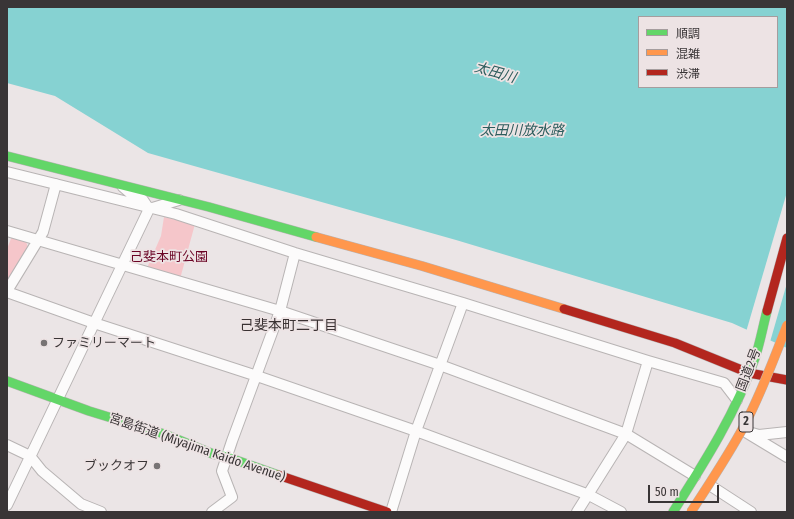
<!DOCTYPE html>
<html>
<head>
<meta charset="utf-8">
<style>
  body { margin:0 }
  #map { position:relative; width:794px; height:519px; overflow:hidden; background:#ebe5e6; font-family:"Fira Sans Condensed","Noto Sans JP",sans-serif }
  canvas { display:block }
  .frame { position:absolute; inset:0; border:8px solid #393536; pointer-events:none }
  .legend { position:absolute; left:638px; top:16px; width:140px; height:72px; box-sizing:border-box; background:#ede3e4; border:1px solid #a59d9e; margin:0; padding:5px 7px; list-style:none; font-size:12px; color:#393536 }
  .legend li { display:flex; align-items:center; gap:8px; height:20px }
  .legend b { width:20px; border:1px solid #a59d9e }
  .scale { position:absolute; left:648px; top:485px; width:71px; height:18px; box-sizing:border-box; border:2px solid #393536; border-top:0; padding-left:5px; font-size:12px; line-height:14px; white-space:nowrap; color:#393536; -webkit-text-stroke:3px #ede3e4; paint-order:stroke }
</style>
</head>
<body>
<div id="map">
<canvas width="794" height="519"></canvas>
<div class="frame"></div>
<ul class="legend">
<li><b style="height:5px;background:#63d668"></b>順調</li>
<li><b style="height:5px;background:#ff974d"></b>混雑</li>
<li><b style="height:5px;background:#b3261e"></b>渋滞</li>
</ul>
<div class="scale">50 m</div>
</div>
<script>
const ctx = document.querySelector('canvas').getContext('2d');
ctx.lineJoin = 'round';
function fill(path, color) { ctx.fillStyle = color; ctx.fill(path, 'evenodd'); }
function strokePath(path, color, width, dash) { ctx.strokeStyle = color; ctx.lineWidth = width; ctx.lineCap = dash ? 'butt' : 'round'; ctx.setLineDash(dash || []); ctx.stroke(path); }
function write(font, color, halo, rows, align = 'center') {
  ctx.font = font + ' "Fira Sans Condensed","Noto Sans JP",sans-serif'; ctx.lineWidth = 3.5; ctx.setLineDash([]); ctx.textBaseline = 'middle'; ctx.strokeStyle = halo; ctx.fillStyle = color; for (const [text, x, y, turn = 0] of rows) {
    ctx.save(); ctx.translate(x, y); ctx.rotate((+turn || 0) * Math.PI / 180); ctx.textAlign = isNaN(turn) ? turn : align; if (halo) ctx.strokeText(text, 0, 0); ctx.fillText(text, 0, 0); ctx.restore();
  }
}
fill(new Path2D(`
  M164 217 195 224 180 279 147 268 161 236Z
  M12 236 26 241 28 248 7 283V249Z`), '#f5c6ca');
fill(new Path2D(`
  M7 7H787V348L732 323 456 240 148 153 55 96 7 83ZM639 17H777V87H639Z`), '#86d2d2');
fill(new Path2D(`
  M787 192V283L770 342 746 332Z`), '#ebe5e6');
const street = new Path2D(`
  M7 172 176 214 295 253 463 303 648 361 724 383 737 400
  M123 187 130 193 143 200 149 209 179 200
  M7 231 280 311 440 365 626 434 695 476
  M7 291 43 232 56 184
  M7 292 94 323 257 376 416 431 589 495 621 512
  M744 431 787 457
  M752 433 759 435 787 432
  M7 445 30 456 42 471 81 504 101 512
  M711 486 751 512
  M7 505 149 209
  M212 512 232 497 222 471 232 441 280 311 295 253
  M391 512 416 431 463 303
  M577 512 626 434 648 361`);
const fast = new Path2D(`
  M7 156 209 207 316 237
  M7 381 89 411 164 434 213 454 227 457 278 475
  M673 512C704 463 736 413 755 358 760 343 763 326 767 311`);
const slow = new Path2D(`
  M316 237 422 266 564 309`);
const jam = new Path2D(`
  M564 309 675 343 749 373 787 380
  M767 311 787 238
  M278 475 387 512`);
strokePath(street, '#b8b4b4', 12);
strokePath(fast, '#b8b4b4', 10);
strokePath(slow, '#b8b4b4', 10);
strokePath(jam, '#b8b4b4', 10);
strokePath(street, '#fcfbfb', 10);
strokePath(fast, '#63d668', 9);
strokePath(slow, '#ff974d', 9);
strokePath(jam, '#b3261e', 9);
const slowBridge = new Path2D(`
  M691 512C709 484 728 456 744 426 761 394 774 359 787 325`);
strokePath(slowBridge, '#b8b4b4', 10, []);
strokePath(slowBridge, '#ff974d', 9);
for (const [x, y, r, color] of [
  [44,343,4,"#777374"],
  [157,466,4,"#777374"]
]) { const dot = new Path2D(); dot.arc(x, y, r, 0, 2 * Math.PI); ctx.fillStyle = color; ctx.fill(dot); strokePath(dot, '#ede3e4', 1.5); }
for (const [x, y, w] of [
  [746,422,14]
]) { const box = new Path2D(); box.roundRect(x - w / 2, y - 10, w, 20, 3); ctx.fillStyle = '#ede3e4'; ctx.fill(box); strokePath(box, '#393536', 1); }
write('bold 12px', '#393536', null, [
  ["2",746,422]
]);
write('13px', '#6a0324', '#ede3e4', [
  ["己斐本町公園",169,257]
]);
write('13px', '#393536', '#ede3e4', [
  ["ファミリーマート",52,343],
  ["ブックオフ",149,466,"right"]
], 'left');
write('13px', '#393536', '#ede3e4', [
  ["国道2号",749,370,-69],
  ["宮島街道 (Miyajima Kaido Avenue)",197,448,19]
]);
write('italic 14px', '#2d5d5d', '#ede3e4', [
  ["太田川",495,73,16],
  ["太田川放水路",522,131]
]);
write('14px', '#3a3233', '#ede3e4', [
  ["己斐本町二丁目",289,326]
]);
</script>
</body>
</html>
